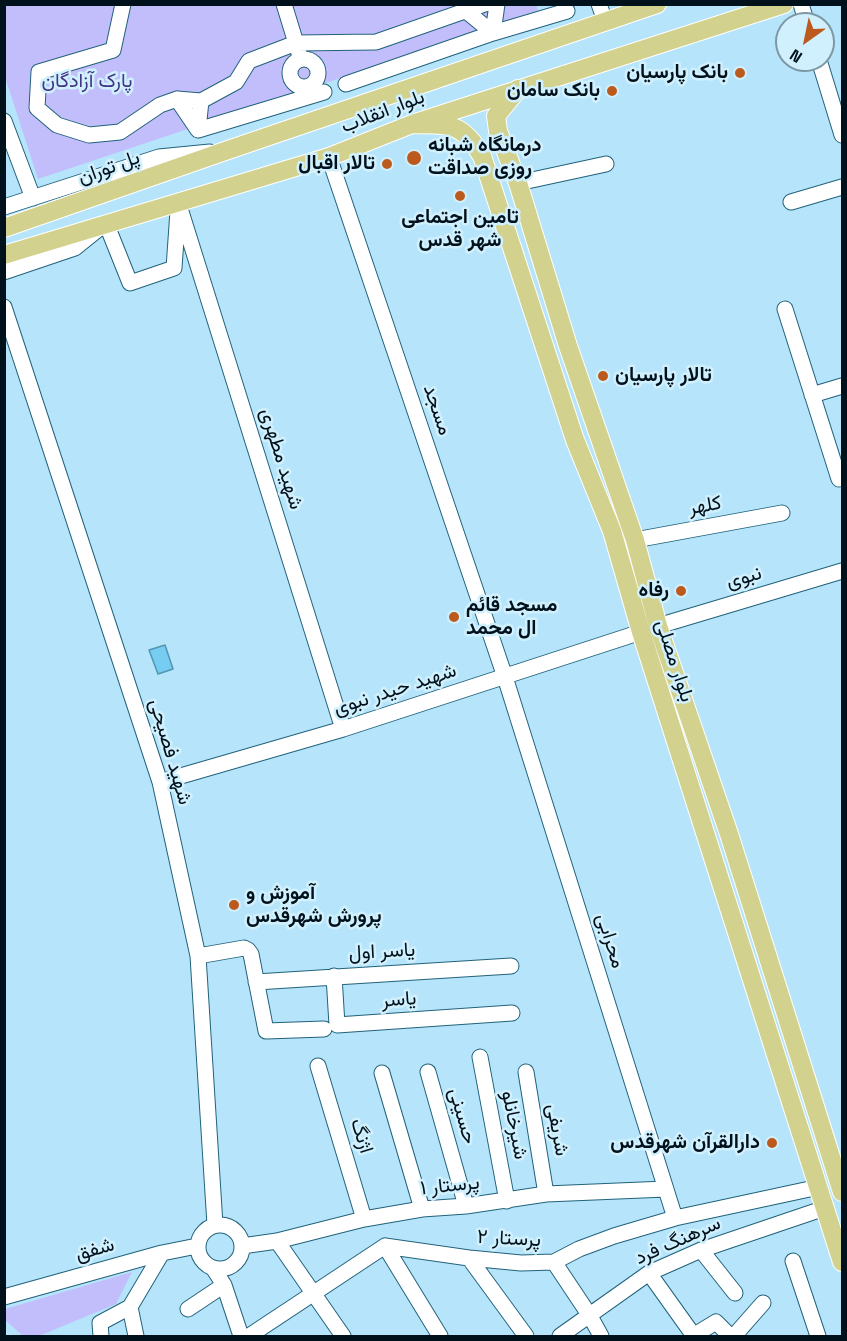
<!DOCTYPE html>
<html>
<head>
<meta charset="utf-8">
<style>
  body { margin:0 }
  #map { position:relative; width:847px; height:1341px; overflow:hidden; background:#b6e5fb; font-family:"Space Grotesk",sans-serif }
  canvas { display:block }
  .frame { position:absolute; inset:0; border:6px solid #00111b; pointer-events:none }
  .north { position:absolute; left:775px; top:12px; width:60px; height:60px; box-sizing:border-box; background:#d1f0fe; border:2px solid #7d97a3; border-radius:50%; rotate:213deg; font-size:16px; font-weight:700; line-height:24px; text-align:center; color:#00111b }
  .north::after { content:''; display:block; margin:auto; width:21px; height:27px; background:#bc5a1e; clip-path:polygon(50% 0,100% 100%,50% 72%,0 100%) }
</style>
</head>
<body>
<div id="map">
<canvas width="847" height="1341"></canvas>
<div class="frame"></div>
<div class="north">N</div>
</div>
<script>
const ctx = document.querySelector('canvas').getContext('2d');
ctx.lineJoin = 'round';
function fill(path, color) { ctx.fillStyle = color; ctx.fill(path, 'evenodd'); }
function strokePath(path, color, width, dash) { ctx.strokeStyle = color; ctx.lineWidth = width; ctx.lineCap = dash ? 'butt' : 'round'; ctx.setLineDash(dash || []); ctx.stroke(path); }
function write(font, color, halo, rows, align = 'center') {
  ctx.font = font + ' "Space Grotesk",Vazirmatn,sans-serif'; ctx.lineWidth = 5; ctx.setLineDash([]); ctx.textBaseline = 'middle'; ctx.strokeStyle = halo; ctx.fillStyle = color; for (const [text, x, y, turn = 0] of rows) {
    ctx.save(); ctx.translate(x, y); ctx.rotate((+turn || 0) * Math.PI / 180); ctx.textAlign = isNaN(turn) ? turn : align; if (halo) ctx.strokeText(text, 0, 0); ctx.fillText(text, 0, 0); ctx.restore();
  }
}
fill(new Path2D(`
  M536 4 538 12 38 179 5 77 4 5Z
  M132 1272 116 1304 39 1336H23L5 1320V1309Z`), '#c2befc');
const water = new Path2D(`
  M165 645 173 669 158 674 149 650Z`);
fill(water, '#76ccf1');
strokePath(water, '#5394b1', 1.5);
const minor = new Path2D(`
  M123 4 113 50 39 72 37 108 57 125 89 135 120 132 160 105 177 99 201 101 198 130 304 98
  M284 4 299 53
  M599 4 605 21
  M801 4 807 24
  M466 11 493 33
  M493 33 497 4
  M290 73a14 14 0 1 1 28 0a14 14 0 1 1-28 0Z
  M819 60 842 135
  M346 84 493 33 567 11
  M303 92 304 98 324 92
  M177 99 198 130
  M201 101 236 82 249 61 296 43 376 42 485 4
  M4 121 33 198
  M329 157 505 677 675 1218
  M518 183 606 164
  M178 202 343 729
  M791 202 842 187
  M4 207 159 157 210 152
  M4 272 75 248 106 223 130 283 174 268 178 211
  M4 307 160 782 198 956 215 1225
  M785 309 839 479
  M812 395 842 386
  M635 540 782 513
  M658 626 842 571
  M160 782 343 729 641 632
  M198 956 244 948 248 950 251 954 266 1031 324 1029
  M334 976 337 1025 512 1013
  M256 982 511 966
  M480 1057 507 1201
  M318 1066 364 1219
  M428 1072 466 1206
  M526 1072 546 1194
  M382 1073 422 1209
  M198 1247a22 22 0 1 1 44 0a22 22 0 1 1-44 0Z
  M277 1241 343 1336
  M242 1246 277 1241 364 1219 422 1209 466 1206 546 1194 666 1189
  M385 1246 440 1336
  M701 1250 735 1293
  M469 1258 526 1336
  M793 1261 818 1336
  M554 1262 590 1316 601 1336
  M213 1268 224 1285 241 1336
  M649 1273 694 1336
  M4 1297 162 1253 197 1246
  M188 1309 224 1285
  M101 1336 100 1323 130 1307
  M136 1336 130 1307 162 1253
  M249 1336 385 1246 469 1258 521 1263 554 1262 579 1249 614 1236 675 1218 819 1187
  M560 1336 649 1273 701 1250 825 1208
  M693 1336 716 1322 730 1336
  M734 1336 763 1303`);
const major = new Path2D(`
  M518 89 496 116 498 131 518 183 568 346 635 540 658 626 729 834 842 1192
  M412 124C449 125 461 121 482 156L575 440 612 531 641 632 842 1262
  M4 228 228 150 657 4
  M4 255 329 157 412 124 784 4`);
strokePath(minor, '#21627b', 17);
strokePath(major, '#fff', 20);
strokePath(minor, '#fff', 15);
strokePath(major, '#d3d18e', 18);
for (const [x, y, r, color] of [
  [740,73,6,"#bc5a1e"],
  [612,91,6,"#bc5a1e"],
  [414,158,8,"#bc5a1e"],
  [387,164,6,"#bc5a1e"],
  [460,196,6,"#bc5a1e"],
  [603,376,6,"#bc5a1e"],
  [681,591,6,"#bc5a1e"],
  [454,617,6,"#bc5a1e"],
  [234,905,6,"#bc5a1e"],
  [772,1143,6,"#bc5a1e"]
]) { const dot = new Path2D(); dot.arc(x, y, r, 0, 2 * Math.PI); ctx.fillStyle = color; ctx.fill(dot); strokePath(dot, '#d1f0fe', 2); }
write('bold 20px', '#00111b', '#d1f0fe', [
  ["بانک پارسیان",728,73],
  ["بانک سامان",600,91],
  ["درمانگاه شبانه",428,146,"left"],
  ["روزی صداقت",428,169,"left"],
  ["تالار اقبال",375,164],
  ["تامین اجتماعی",460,218,"center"],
  ["شهر قدس",460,241,"center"],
  ["تالار پارسیان",615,376,"left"],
  ["رفاه",669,591],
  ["مسجد قائم",466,606,"left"],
  ["ال محمد",466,629,"left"],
  ["آموزش و",246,894,"left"],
  ["پرورش شهرقدس",246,917,"left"],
  ["دارالقرآن شهرقدس",760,1143]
], 'right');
write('20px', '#443585', '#d1f0fe', [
  ["پارک آزادگان",87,82]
]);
write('20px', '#00111b', '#d1f0fe', [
  ["بلوار انقلاب",383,112,-21],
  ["پل توران",109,168,-20],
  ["مسجد",437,410,71],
  ["شهید مطهری",281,459,73],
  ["کلهر",705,506,-10],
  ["نبوی",744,578,-16],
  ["بلوار مصلی",674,661,72],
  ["شهید حیدر نبوی",395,690,-18],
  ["شهید فصیحی",170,752,74],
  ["محرابی",610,941,73],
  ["یاسر اول",382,952,-3],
  ["یاسر",399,1000,-4],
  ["حسینی",462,1116,74],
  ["شیرخانلو",514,1125,79],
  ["شریفی",557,1130,80],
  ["اژنگ",361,1136,73],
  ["پرستار ۱",450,1186,-6],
  ["پرستار ۲",509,1239,3],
  ["سرهنگ فرد",678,1241,-24],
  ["شفق",95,1250,-16]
]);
</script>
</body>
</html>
